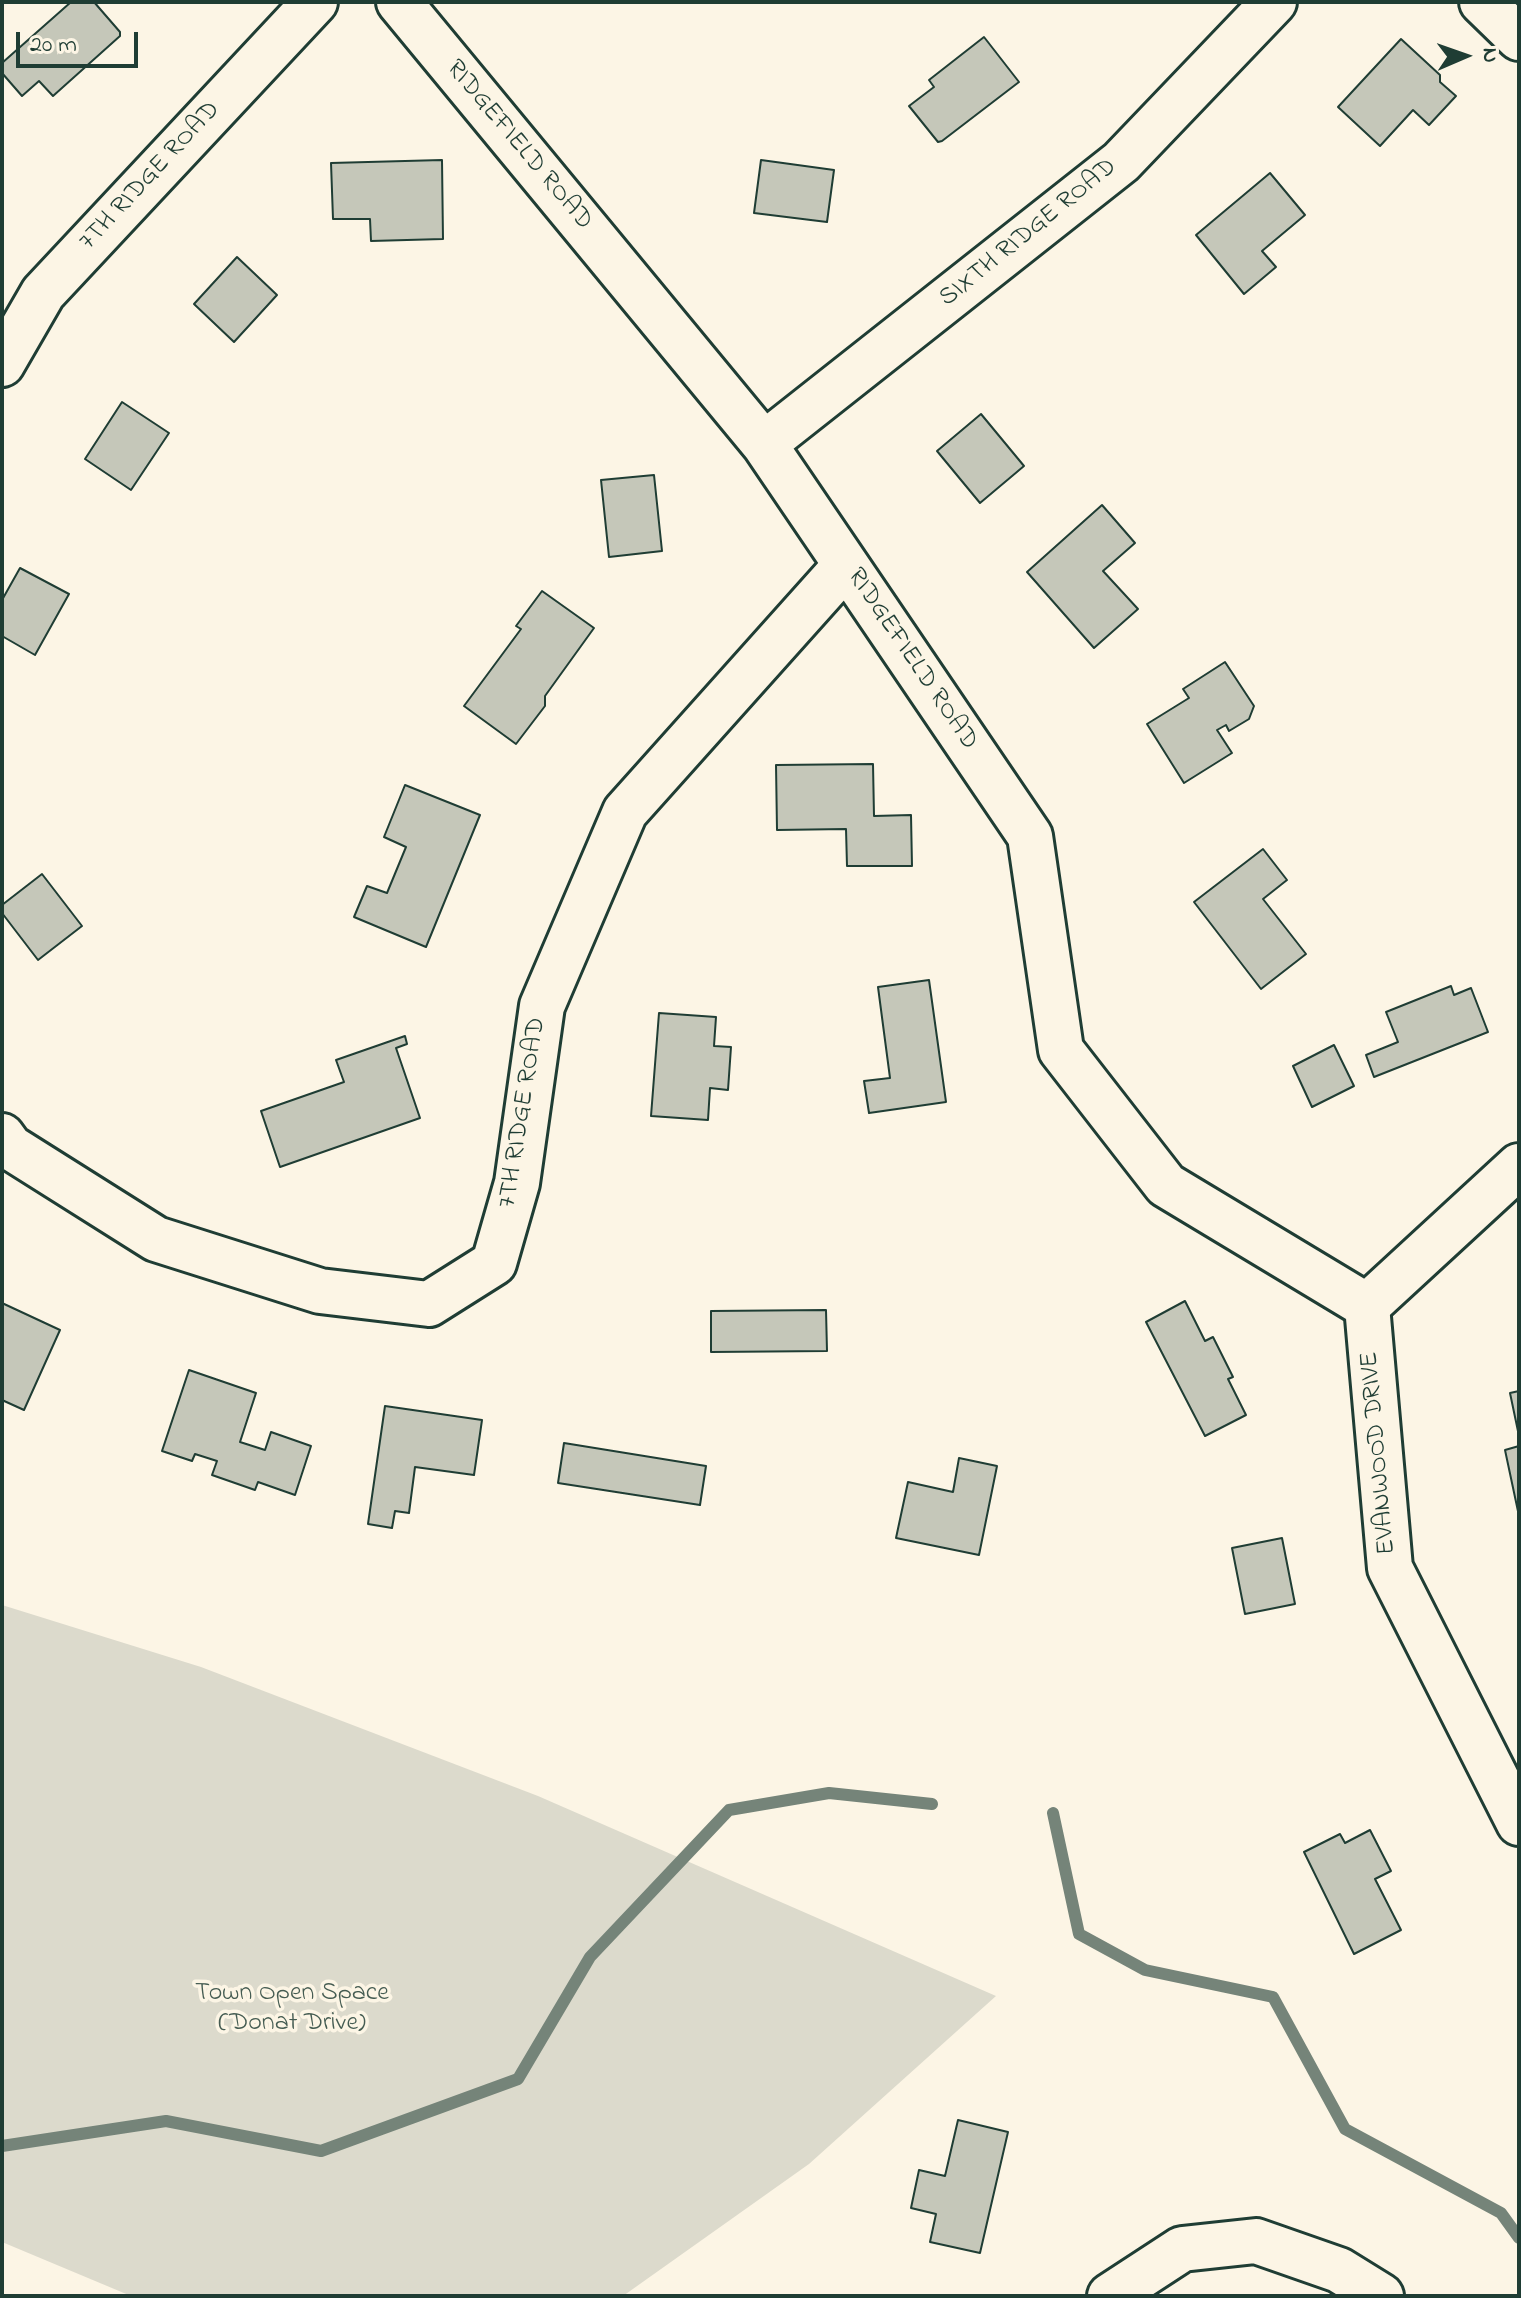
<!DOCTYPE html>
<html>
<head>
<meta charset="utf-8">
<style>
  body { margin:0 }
  #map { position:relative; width:1521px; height:2298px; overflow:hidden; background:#fcf5e5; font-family:"Indie Flower",sans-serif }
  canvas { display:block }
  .frame { position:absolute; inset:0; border:4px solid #1f3d34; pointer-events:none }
  .north { position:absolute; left:1425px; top:16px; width:80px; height:80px; -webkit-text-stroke:6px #fcf5e5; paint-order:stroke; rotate:88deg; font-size:22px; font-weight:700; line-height:32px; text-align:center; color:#1f3d34 }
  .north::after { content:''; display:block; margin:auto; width:28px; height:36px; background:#1f3d34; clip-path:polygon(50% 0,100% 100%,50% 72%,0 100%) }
  .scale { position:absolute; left:16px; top:32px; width:122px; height:36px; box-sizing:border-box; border:4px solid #1f3d34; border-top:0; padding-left:10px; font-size:24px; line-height:28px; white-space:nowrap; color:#1f3d34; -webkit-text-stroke:6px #fcf5e5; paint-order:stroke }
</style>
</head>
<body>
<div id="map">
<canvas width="1521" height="2298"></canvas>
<div class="frame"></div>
<div class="north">N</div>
<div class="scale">20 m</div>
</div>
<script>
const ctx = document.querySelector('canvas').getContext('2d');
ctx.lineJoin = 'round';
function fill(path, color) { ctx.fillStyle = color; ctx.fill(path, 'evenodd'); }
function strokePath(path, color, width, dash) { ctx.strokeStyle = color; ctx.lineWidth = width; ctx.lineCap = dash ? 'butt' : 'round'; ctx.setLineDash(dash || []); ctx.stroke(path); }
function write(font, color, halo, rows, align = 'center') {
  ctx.font = font + ' "Indie Flower",sans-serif'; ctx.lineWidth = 7; ctx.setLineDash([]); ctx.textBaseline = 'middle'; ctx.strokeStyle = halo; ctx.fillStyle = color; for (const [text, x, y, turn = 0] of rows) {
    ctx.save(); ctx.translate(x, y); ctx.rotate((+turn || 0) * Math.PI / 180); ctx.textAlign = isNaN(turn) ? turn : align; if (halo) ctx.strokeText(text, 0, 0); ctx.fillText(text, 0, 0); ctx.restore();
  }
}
fill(new Path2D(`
  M2 1605 201 1667 538 1796 996 1996 809 2164 623 2296H131L2 2242Z`), '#dcdacc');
strokePath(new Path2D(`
  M1053 1813 1079 1934 1145 1970 1273 1997 1345 2129 1501 2213 1519 2238
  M2 2146 166 2121 321 2151 518 2079 590 1957 729 1810 829 1793 932 1804`), '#758479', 12);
const building = new Path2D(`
  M71 2H94L120 32V36L53 96 39 81 22 96 2 73V63Z
  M984 37 1019 82 942 141 938 142 909 106 934 87 929 80Z
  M1401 39 1440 75V82L1456 96 1429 125 1413 110 1380 146 1338 107Z
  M442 160 443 239 371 241 370 219H333L331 163Z
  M761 160 834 170 827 222 754 213Z
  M1270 173 1305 215 1262 251 1276 267 1244 294 1196 235Z
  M237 257 277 295 234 342 194 304Z
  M122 402 169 433 131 490 85 459Z
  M981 414 1024 466 980 503 937 451Z
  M654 475 662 551 609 557 601 480Z
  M1102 505 1135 543 1103 571 1138 609 1094 648 1027 572Z
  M20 568 69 594 35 655 2 636V600Z
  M542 591 594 628 545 696V706L516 744 464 706 521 629 516 626Z
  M1225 662 1254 706 1249 719 1229 731 1226 725 1217 730 1232 753 1184 783 1147 724 1189 698 1183 689Z
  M873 764 874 816 911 815 912 866H847L846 829 777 830 776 765Z
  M405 785 480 815 426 947 354 917 367 886 387 893 406 847 384 837Z
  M1263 849 1287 880 1263 899 1306 954 1261 989 1194 902Z
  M42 874 82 926 38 960 2 913V905Z
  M929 980 946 1102 869 1113 864 1081 890 1078 878 987Z
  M1451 986 1454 995 1471 988 1488 1032 1374 1077 1366 1055 1398 1042 1386 1012Z
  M659 1013 716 1017 714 1046 731 1047 728 1090 710 1088 708 1120 651 1116Z
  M405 1036 407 1044 396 1048 420 1118 280 1167 261 1111 344 1082 336 1060Z
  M1334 1045 1354 1086 1312 1107 1293 1066Z
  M1185 1301 1205 1341 1213 1337 1233 1377 1228 1379 1246 1415 1205 1436 1146 1322Z
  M2 1303 60 1330 24 1410 2 1400Z
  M826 1310 827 1351 711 1352V1311Z
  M189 1370 256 1393 240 1442 265 1450 271 1432 311 1446 295 1495 258 1482 255 1490 212 1475 217 1461 195 1454 192 1461 162 1451Z
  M1519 1391V1436L1510 1393Z
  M385 1406 482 1420 474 1475 415 1467 409 1513 395 1511 392 1528 368 1524Z
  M564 1443 706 1466 700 1505 558 1483Z
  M1519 1446V1516L1505 1450Z
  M959 1458 997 1466 979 1555 896 1538 908 1482 953 1492Z
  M1282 1538 1295 1604 1245 1614 1232 1548Z
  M1370 1830 1391 1871 1375 1879 1401 1930 1354 1954 1304 1852 1340 1834 1345 1843Z
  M958 2120 1008 2132 980 2253 930 2242 936 2214 911 2208 919 2170 945 2176Z`);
fill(building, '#c5c7b9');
strokePath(building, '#1f3d34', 2);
const minor = new Path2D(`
  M399 2 764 444 1030 836 1061 1050 1166 1185 1367 1306
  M1482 2 1519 38
  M2 364 43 293 315 2
  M764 444 1121 162 1274 2
  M2 1136 10 1147 156 1239 320 1291 429 1304 494 1263 517 1183 542 1006 625 812 846 565
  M1519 1166 1367 1306 1390 1568 1519 1823
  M1110 2296 1182 2249 1256 2241 1339 2270 1381 2296`);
strokePath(minor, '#1f3d34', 50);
strokePath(minor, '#fcf5e5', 44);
write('26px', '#1f3d34', '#fcf5e5', [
  ["RIDGEFIELD ROAD",518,146,50],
  ["7TH RIDGE ROAD",151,177,-47],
  ["SIXTH RIDGE ROAD",1029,234,-39],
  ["RIDGEFIELD ROAD",911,660,56],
  ["7TH RIDGE ROAD",524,1113,-81],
  ["EVANWOOD DRIVE",1380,1453,-95]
]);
write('26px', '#455c52', '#fcf5e5', [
  ["Town Open Space",292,1995],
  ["(Donat Drive)",292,2025]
]);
</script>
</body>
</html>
